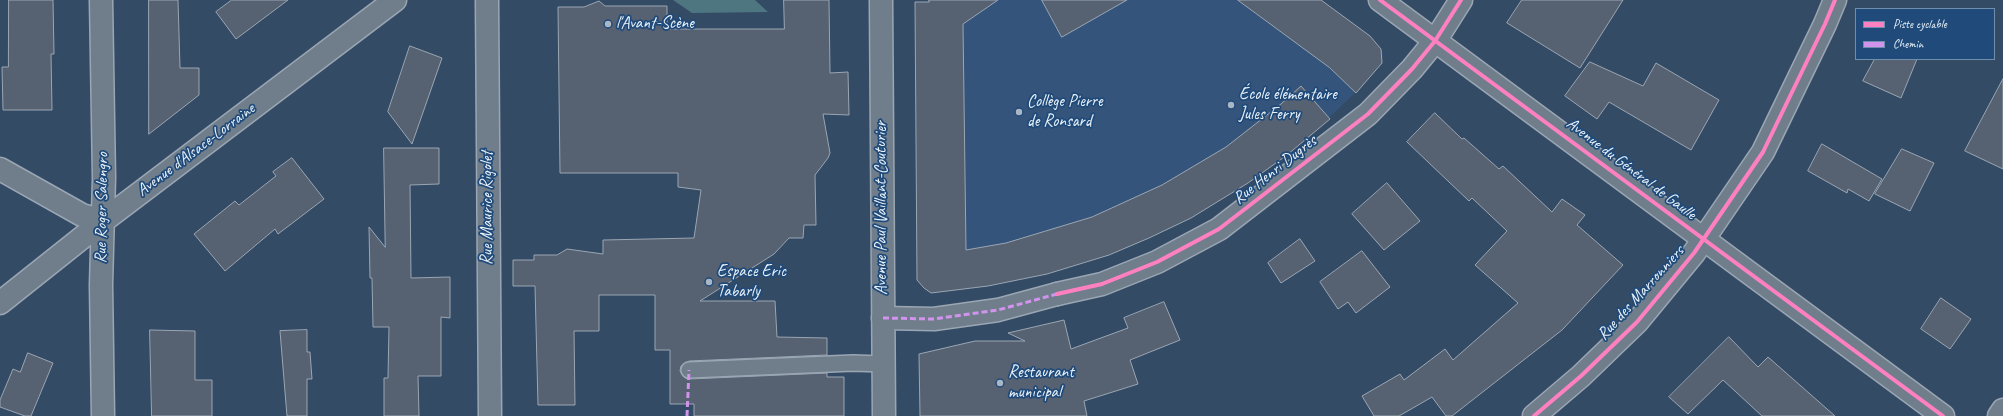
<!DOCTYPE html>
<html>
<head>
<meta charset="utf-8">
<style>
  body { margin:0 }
  #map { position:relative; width:2003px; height:416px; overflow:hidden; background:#344b65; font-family:Caveat,sans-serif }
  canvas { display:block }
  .legend { position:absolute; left:1855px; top:8px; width:140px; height:52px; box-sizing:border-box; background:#1f4a7a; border:1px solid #6f8dac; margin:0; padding:5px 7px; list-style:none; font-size:12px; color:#e8f1f8 }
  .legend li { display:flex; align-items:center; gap:8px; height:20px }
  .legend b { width:20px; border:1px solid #6f8dac }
</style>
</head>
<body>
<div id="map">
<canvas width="2003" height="416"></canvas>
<ul class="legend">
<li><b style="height:5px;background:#ff80c0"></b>Piste cyclable</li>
<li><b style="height:5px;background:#d193ec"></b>Chemin</li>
</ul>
</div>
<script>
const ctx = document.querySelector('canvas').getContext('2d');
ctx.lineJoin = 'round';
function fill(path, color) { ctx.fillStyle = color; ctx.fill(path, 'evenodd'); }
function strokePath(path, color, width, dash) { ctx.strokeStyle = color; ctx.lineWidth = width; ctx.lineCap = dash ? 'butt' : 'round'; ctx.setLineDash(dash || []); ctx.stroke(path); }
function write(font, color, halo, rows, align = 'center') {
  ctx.font = font + ' Caveat,sans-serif'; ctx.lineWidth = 3.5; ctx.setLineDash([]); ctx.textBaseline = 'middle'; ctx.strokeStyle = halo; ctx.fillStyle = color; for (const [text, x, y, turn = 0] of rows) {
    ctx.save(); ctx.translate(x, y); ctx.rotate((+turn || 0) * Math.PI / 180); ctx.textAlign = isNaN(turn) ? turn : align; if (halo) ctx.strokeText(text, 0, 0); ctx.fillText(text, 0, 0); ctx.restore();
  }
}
fill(new Path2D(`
  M929 0H1321L1361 30 1360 33 1376 43 1383 53 1382 63 1360 88 1308 138 1266 171 1191 218 1149 238 1109 255 1047 274 988 286 931 293 921 284 917 275 915 2H929Z`), '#34547b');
fill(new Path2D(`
  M673 0H755L768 12 692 13Z`), '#4e7681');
const building = new Path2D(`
  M9 0H53L54 54H51L52 110H3L2 67H8Z
  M149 0H178L180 68H199V95L149 134Z
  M232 0H288L236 39 216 12Z
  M784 0H829L830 73 848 72 849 115 823 114 830 153 828 158 815 175 816 225H804L803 238H789L774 254 700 301H775L777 337 827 338V355L689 361 681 366 680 371 685 378 689 379 827 373V377H844V416H694V404H670V350H655V295H599V331H574L575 405H538L535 286H513V260H534V255H557L567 249 603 254V240L694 238 701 190 678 187V173H560L558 7H584L599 1 605 6H667V29H784Z
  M929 0H998L963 24 966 250 1006 243 1092 217 1162 185 1226 147 1281 104 1301 86 1330 119 1287 155 1248 183 1191 218 1149 238 1109 255 1047 274 988 286 931 293 924 288 917 280 915 2H929Z
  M1042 0H1127L1062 37Z
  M1238 0H1321L1370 36 1381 49 1382 63 1356 93 1330 68Z
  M1522 0H1623L1580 68 1507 23Z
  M410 46 442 58 412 144 388 112Z
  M1875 59H1917L1901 98 1863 81Z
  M1590 62 1643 86 1656 63 1719 100 1691 150 1609 102 1597 119 1565 96Z
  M2003 79V169L1965 151Z
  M1435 113 1462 139 1464 138 1499 169 1503 166 1552 212 1562 199 1585 215 1577 225 1623 265 1562 330 1452 416H1446L1432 397 1399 416H1374L1362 396 1400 374 1404 380 1445 349 1453 360 1518 303 1475 265 1507 231 1472 198 1469 201 1407 142Z
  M1822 144 1882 179 1869 201 1848 189 1847 193 1808 171Z
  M384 148H439V184L410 185 411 278 450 277V318L441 317V376H418L419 416H384V378H388L389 327H373L372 278H370L369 227 385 247Z
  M1902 149 1934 163 1910 211 1875 194Z
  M292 158 324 199 278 234 275 229 225 271 194 234 235 201 239 205 276 176 273 172Z
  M1387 183 1420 221 1384 250 1352 214Z
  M1300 239 1315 261 1281 283 1268 263Z
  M1362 251 1390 287 1356 313 1348 302 1338 309 1320 282Z
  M1941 298 1971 319 1950 349 1921 329Z
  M1164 302 1180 340 1130 360 1138 384 1084 401 1087 416H920L919 354 975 341H1025L1008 333 1064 320 1071 349 1128 328 1124 318Z
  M150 330 195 331V380H212V416H152Z
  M307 330V352H310L312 379H307V416H287L280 331Z
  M1729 337 1758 367 1768 357 1835 416H1762L1723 380 1688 414 1669 397Z
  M28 353 53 363 31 416H25L0 407V400L13 369 20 372Z`);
fill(building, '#566272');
strokePath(building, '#9aa6b3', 1);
const service = new Path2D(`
  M689 370 853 363 883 364`);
const pedestrian = new Path2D(`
  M883 318 934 319 998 310 1057 294`);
const minor = new Path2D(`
  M101 0 104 178 101 285 103 416
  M487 0 490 416
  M0 169 82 215 103 221
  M1057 294 1102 284 1157 262 1219 229 1368 114 1412 69 1435 41 1461 0
  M1534 416 1581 376 1637 322 1694 253 1763 152 1825 24 1835 0
  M1999 416 2003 410`);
const tertiary = new Path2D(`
  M881 0 884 416
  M1380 0 1943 416
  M0 303 103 221 395 0`);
strokePath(service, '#9aa6b3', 18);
strokePath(pedestrian, '#9aa6b3', 25);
strokePath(minor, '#9aa6b3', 25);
strokePath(tertiary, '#9aa6b3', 25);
strokePath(service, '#707e8c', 15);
strokePath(pedestrian, '#707e8c', 22);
strokePath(minor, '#707e8c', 22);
strokePath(tertiary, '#707e8c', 22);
strokePath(new Path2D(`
  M883 318 934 319 998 310 1057 294
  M687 416 689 370`), '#d193ec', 3, [6, 3]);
strokePath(new Path2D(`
  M1380 0 1943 416
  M1057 294 1102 284 1157 262 1219 229 1368 114 1412 69 1435 41 1461 0
  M1534 416 1581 376 1637 322 1694 253 1763 152 1825 24 1835 0`), '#ff80c0', 4);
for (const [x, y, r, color] of [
  [608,24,4,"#a9b7c5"],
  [1231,105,4,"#a9b7c5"],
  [1019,112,4,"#a9b7c5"],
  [709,282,4,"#a9b7c5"],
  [1000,383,4,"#a9b7c5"]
]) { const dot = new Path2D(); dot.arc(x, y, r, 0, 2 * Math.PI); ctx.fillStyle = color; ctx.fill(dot); strokePath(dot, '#1f4a7a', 1.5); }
write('17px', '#e8f1f8', '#1f4a7a', [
  ["l'Avant-Scène",616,24],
  ["École élémentaire",1239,95],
  ["Jules Ferry",1239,115],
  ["Collège Pierre",1027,102],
  ["de Ronsard",1027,122],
  ["Espace Eric",717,272],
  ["Tabarly",717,292],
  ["Restaurant",1008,373],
  ["municipal",1008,393]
], 'left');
write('17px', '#e8f1f8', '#1f4a7a', [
  ["Avenue d'Alsace-Lorraine",196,150,-37],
  ["Avenue du Général de Gaulle",1631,169,37],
  ["Rue Henri Dugrès",1275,170,-38],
  ["Rue Roger Salengro",102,208,-89],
  ["Rue Maurice Rigolet",488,208,-90],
  ["Avenue Paul Vaillant-Couturier",882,208,-90],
  ["Rue des Marronniers",1641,293,-48]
]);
</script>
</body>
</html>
